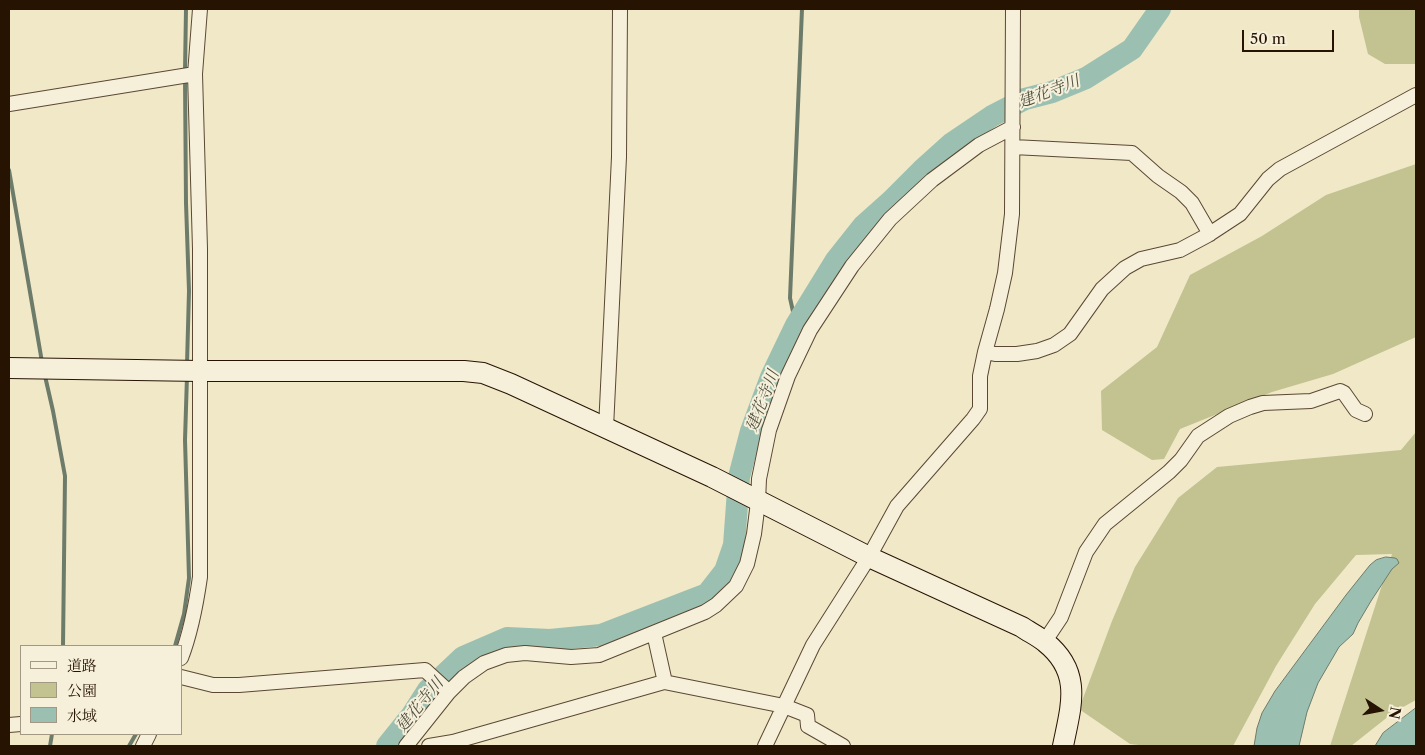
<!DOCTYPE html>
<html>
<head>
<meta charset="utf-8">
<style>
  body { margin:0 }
  #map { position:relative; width:1425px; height:755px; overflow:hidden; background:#f1e8c7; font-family:"Libre Caslon Text","Noto Serif JP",serif }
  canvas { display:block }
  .frame { position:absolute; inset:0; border:10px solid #271302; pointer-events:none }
  .legend { position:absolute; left:20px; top:645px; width:162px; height:90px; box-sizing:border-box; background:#f6f0db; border:1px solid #a39884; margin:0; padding:6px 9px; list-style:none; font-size:15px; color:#271302 }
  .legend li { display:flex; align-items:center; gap:10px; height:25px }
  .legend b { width:25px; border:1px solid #a39884 }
  .north { position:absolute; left:1355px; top:685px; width:50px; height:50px; -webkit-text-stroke:4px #f6f0db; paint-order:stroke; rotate:101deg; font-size:14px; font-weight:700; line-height:20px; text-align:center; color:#271302 }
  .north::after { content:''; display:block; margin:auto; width:18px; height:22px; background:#271302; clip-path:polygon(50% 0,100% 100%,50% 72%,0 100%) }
  .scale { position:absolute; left:1242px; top:30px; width:92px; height:22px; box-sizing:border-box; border:2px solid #271302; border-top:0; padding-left:6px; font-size:15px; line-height:18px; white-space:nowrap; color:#271302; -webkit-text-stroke:4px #f6f0db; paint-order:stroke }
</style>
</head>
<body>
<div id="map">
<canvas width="1425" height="755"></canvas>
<div class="frame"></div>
<ul class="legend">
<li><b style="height:6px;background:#f6f0db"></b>道路</li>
<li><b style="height:14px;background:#c2c390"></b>公園</li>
<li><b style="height:14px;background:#9bc0b1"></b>水域</li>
</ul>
<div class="north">N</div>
<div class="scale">50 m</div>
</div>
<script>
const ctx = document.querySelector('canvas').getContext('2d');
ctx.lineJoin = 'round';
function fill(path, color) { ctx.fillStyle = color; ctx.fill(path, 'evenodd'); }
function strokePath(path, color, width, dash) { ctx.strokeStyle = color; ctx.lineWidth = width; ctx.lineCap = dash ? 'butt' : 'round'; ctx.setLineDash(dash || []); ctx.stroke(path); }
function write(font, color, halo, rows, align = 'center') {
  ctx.font = font + ' "Libre Caslon Text","Noto Serif JP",serif'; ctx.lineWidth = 4; ctx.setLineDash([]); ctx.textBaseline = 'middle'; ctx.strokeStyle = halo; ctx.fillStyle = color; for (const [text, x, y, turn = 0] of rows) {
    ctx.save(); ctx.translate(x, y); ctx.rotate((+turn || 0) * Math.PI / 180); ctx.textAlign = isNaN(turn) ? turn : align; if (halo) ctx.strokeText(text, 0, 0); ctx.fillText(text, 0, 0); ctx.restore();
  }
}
fill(new Path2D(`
  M1359 9H1416V64H1385L1368 54 1359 17Z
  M1416 164V337L1333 374 1272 392 1180 429 1164 459 1152 460 1102 430 1101 391 1157 347 1190 275 1262 236 1326 195Z
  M1416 432V700L1394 712 1351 746H1330L1392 554 1356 555 1315 604 1276 666 1233 746H1147L1130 744 1079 709 1112 621 1135 567 1178 498 1217 467 1401 450Z`), '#c2c390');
const water = new Path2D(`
  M1386 557 1395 558 1397 559 1399 563 1392 569 1371 601 1358 623 1353 634 1339 647 1318 683 1307 712 1299 746H1254L1257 728 1262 713 1275 691 1346 595 1370 565 1376 560Z
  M1416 708V742L1415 746H1375L1383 733Z`);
fill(water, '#9bc0b1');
strokePath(water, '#6d7b6b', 1);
strokePath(new Path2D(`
  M185 71 186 9
  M185 78 186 203 189 291 187 364
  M9 170 42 362
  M796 325 790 298 802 9
  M45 376 53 411 65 476 63 646
  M175 646 184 614 189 578 185 440 187 376
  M50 746 52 734
  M129 746 136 734`), '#6d7b6b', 4);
strokePath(new Path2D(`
  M387 746 412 715 428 690 463 657 507 638 550 640 601 635 707 594 725 571 734 545 739 477 751 431 771 377 796 325 836 260 863 226 891 201 922 170 952 143 992 116 1025 99 1052 92 1086 78 1132 49 1160 9`), '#9bc0b1', 22);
const street = new Path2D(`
  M9 104 195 74
  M1013 147 1132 153 1158 176 1181 192 1192 203 1210 234
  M985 352 995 354H1017L1037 351 1054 345 1070 334 1102 289 1125 268 1141 259 1180 250 1208 235 1240 214 1268 179 1280 169 1416 95
  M606 428 619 157 620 9
  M654 633 664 678V682
  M1045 642 1049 635 1061 617 1086 552 1105 524 1169 472 1181 460 1198 436 1229 416 1250 407 1263 403 1311 401 1340 391 1344 393 1356 410 1365 414
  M181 658C191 632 196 605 200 577V249L195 74 200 9
  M181 677 213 685H239L425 670 449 692
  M9 725 21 724
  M143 746 149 734
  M406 746 449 692 464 677 484 663 506 655 525 653 571 657 599 655 705 612 716 605 736 586 747 564 754 534 758 502 759 479 769 430 788 376 810 330 852 266 890 219 932 180 979 145 1013 127
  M429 746 453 742 664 682 784 706 807 715 808 726 843 746
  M765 746 813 645 869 557 897 506 973 419 980 409V376L985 352 997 309 1005 273 1012 214 1013 9`);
const secondary = new Path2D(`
  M9 368 200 371H464L483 373 511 384 712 477 869 557 1022 627C1029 632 1038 636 1045 642 1083 672 1071 706 1063 746`);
strokePath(street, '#5a4833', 16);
strokePath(secondary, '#271302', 22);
strokePath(street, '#f6f0db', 14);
strokePath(secondary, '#f6f0db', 20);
write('italic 16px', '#50503f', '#f6f0db', [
  ["建花寺川",1049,92,-21],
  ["建花寺川",763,401,-69],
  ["建花寺川",420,705,-51]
]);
</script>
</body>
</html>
